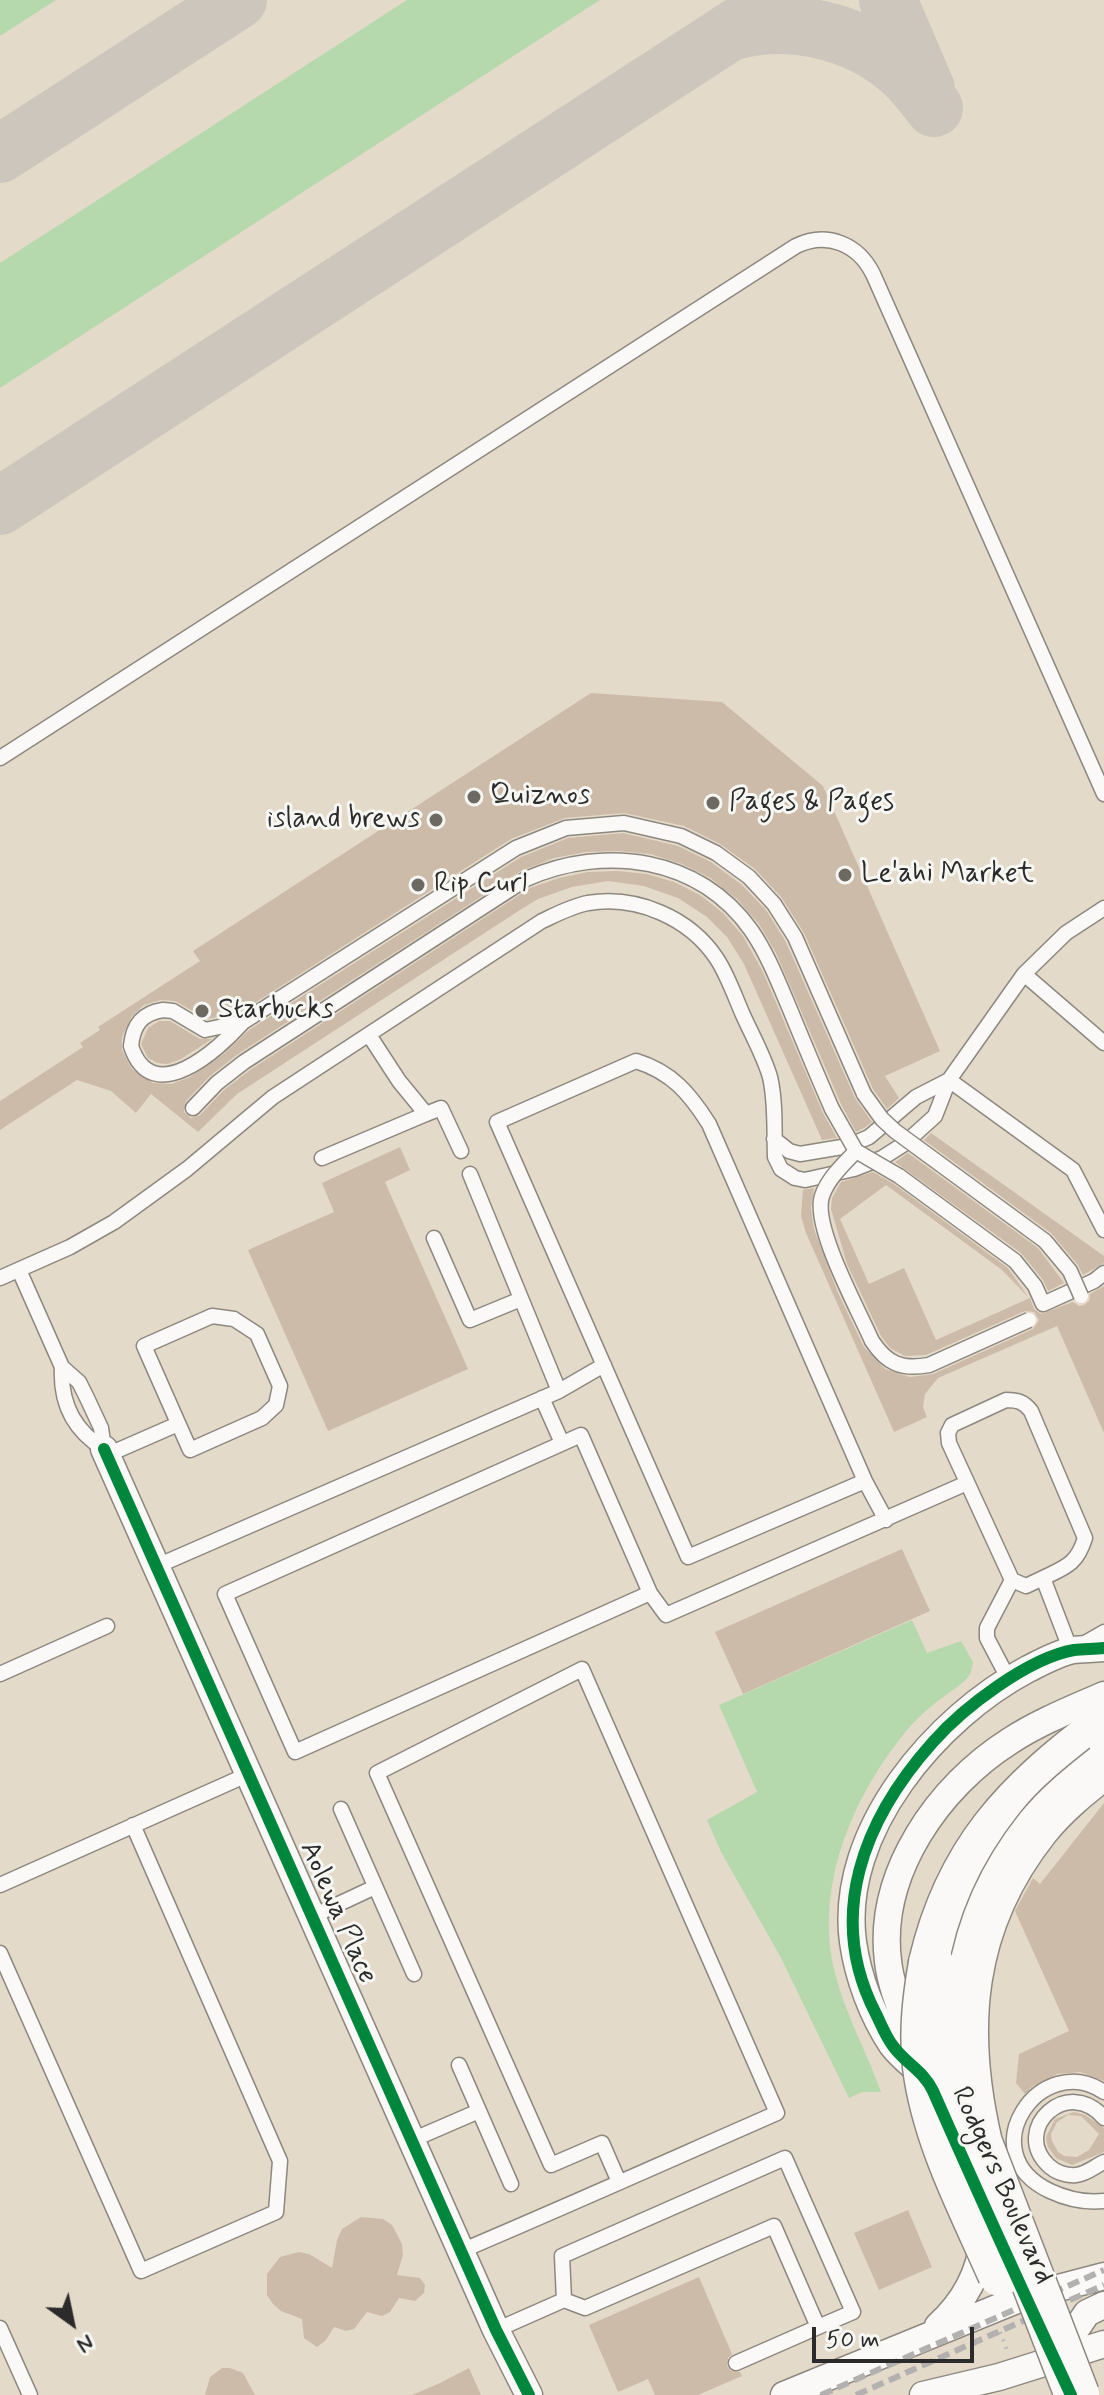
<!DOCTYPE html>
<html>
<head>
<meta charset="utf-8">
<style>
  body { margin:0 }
  #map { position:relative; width:1104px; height:2395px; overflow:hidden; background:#e4dac9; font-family:Mynerve,sans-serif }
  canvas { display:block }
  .north { position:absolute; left:32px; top:2283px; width:80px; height:80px; -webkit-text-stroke:6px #f6f6f2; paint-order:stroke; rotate:147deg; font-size:22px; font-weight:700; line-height:32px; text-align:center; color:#2b2b2b }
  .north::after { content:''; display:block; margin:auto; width:28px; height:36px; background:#2b2b2b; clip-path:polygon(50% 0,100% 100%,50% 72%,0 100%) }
  .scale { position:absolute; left:812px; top:2327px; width:162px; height:36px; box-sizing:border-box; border:4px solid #2b2b2b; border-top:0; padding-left:10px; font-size:24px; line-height:28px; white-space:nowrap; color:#2b2b2b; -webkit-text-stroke:6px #f6f6f2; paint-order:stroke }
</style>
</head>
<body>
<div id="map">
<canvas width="1104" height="2395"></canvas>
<div class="north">N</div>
<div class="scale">50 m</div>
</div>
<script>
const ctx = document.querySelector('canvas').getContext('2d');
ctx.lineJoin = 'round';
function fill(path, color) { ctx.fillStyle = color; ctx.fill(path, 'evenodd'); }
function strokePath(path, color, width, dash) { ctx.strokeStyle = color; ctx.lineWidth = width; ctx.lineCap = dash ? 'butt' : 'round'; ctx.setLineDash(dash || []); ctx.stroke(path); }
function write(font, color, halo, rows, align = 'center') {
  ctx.font = font + ' Mynerve,sans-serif'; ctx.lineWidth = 6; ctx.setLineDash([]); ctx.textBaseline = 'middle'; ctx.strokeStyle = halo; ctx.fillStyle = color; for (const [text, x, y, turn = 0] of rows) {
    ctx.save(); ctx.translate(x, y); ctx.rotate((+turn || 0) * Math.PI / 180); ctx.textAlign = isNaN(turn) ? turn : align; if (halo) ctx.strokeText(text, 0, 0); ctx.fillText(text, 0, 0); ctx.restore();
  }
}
fill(new Path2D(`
  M0 0H56L0 36Z
  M407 0H600L0 388V263Z
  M912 1620 927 1653 961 1641 973 1662C972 1666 972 1670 970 1674 965 1684 947 1693 938 1701 925 1711 913 1722 903 1735 851 1800 814 1889 835 1973 845 2014 867 2052 881 2092H862L849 2098 780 1956 721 1852 707 1820 757 1792 719 1705Z`), '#b5d9ac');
strokePath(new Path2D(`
  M888 0 926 89
  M730 32C787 15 856 30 901 70 914 81 924 95 934 108
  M0 154 238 0
  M0 506 779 0`), '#ccc6bc', 58);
fill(new Path2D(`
  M591 693 722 702 823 786 940 1051 885 1076 899 1098 887 1109 873 1089 804 933 781 897 755 869 720 844 684 826 624 813 565 818 511 839 239 1013 207 1019 175 1001 161 1000 144 1005 132 1016 122 1037V1050L132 1069 153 1083 172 1084 190 1077 224 1054 249 1030 521 857 568 838 623 833 678 846 711 862 742 885 766 910 786 942 855 1098 872 1122 864 1128 856 1132 841 1104 776 953 759 924 737 899 710 878 682 864 650 854 618 851 586 852 554 858 521 871 238 1054 210 1076 186 1101 184 1112 191 1118 200 1115 224 1090 250 1070 530 888 559 878 588 872 618 871 647 874 674 882 700 895 723 913 743 936 763 972 823 1113 837 1138 822 1140 744 964 727 937 707 917 678 898 644 886 608 881 572 887 538 899 520 910 237 1094 198 1132 151 1094 136 1113 111 1091 77 1080 0 1130V1101L83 1047 80 1043 100 1030 98 1027 200 961 193 951Z
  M159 1021H170L200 1039H212L181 1059 168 1064 157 1063 148 1058 141 1044 148 1028Z
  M931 1133 1104 1256V1263L1083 1275 1078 1265 1051 1233 924 1140Z
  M400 1147 410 1170 385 1182 468 1369 328 1431 248 1250 334 1212 322 1183Z
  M908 1153 1038 1248 1064 1283 1048 1291 1043 1280 1021 1253 895 1162Z
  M873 1172 894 1184 1008 1268 1029 1298 1002 1270 886 1185 840 1219 869 1284 904 1268 936 1340 1030 1298 1034 1309 1041 1314 1073 1302 1079 1306 1084 1305 1089 1301 1090 1294 1104 1286V1433L1057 1326 938 1378 925 1394 923 1407 927 1417 894 1432 806 1233 801 1216 803 1190 814 1188 811 1209 814 1229 838 1293 864 1347 885 1369 910 1377 933 1374 1033 1329 1039 1320 1034 1312 1025 1311 926 1355 905 1356 890 1348 881 1336 847 1264 831 1209 832 1198 841 1182Z
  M902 1549 930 1611 743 1694 715 1632Z
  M1104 1803V2081L1080 2072 1057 2074 1033 2086 1025 2094 1016 2083 1019 2054 1069 2031 1015 1911 1033 1878 1040 1884Z
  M1074 2112 1085 2115 1104 2128V2152L1072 2165 1056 2158 1048 2147 1046 2137 1055 2119ZM1068 2115 1081 2116 1099 2134 1089 2150 1077 2157 1064 2156 1058 2152 1052 2141 1051 2134 1057 2122Z
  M908 2210 932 2267 879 2290 854 2233Z
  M361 2217 383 2219 392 2225 402 2244 403 2255 397 2275 420 2278 425 2285 424 2293 415 2301 399 2298 390 2312 382 2316 367 2312 354 2329 346 2331 334 2327 326 2340 317 2347 304 2338 302 2319 281 2311 273 2304 267 2295V2274L280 2257 299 2252 309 2254 332 2268 337 2240 342 2229Z
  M699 2277 732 2354 728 2358 727 2366 731 2371 740 2372 742 2376 698 2395H655L648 2379 618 2392 589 2325Z
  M222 2368H230L243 2373 255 2395H205L210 2377Z
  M469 2368 481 2395H412L440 2383Z`), '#cdbba9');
const lane = new Path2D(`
  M0 758 796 246C827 231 858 244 873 274L1104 794
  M1024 974 1104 1043
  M163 1010 173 1011 205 1030 243 1022C218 1050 152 1110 131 1046 133 1025 142 1013 163 1010Z
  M243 1022 516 848 566 828 624 823 681 836 716 853 749 877 774 904 795 937 864 1094
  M369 1035 399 1081 426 1114 441 1108 461 1151
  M949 1080 1073 1170 1104 1230
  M193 1108 217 1083 244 1062 526 879C605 844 699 857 751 930 767 953 778 981 789 1007 803 1041 817 1075 832 1109
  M774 1139 789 1151 800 1154 848 1146 869 1137 916 1097 949 1080
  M322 1158 426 1114
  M899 1176 1015 1261 1035 1286 1043 1304 1094 1281 1104 1273
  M434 1238 470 1320 521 1299
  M19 1270 62 1367 79 1382 87 1398 101 1428 104 1449
  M0 1278 70 1247 114 1222 187 1169 273 1097 542 921C557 914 572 906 588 903 637 895 690 918 717 959 728 976 735 997 743 1015 752 1035 764 1056 770 1077 776 1103 774 1131 775 1157L781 1169 795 1178 805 1180 854 1169 882 1158 904 1144 935 1116 949 1080 1024 974 1066 933 1104 908
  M212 1316 234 1319 257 1334 280 1386 276 1405 262 1418 190 1450 144 1346Z
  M62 1367C60 1402 73 1430 104 1449
  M559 1391 604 1365
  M542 1398 562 1443
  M107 1455 178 1424
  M865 1481 688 1557 497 1122 636 1061C672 1072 690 1094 709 1124L865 1481 886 1520
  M157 1566 559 1391 470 1174
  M1043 1578 1026 1586 1012 1580 949 1443 948 1433 952 1425 1006 1400C1018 1400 1024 1402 1031 1411L1085 1538C1077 1564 1066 1567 1043 1578L1071 1651 1104 1632
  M650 1593 295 1752 225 1594 581 1435 650 1593 666 1615 967 1483
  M0 1674 107 1626
  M1009 1680 987 1638V1628L1012 1580
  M341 1809 414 1974
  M0 1885 249 1774
  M313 1916 375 1887
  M0 1953 141 2271 276 2212 280 2161 133 1825
  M459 2065 511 2184
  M1104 2092C1041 2049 969 2153 1050 2191 1067 2199 1085 2203 1104 2201
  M1104 2118C1068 2075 1011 2129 1048 2165 1055 2172 1066 2176 1076 2175 1087 2174 1095 2166 1104 2162
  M412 2140 479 2111
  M461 2251C567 2206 672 2159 777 2113L582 1669 377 1773 551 2165 602 2143 619 2182
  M564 2300 562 2256 785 2158 853 2312 818 2327
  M0 2328 30 2395
  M496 2330 564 2300 585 2308 774 2226 818 2327 736 2363`);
const street = new Path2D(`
  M104 1449 496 2330 529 2395
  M914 2043C904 2016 891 1989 888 1961 877 1873 939 1786 1010 1741 1039 1722 1072 1709 1104 1695
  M927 2079C916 2068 901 2057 892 2045 872 2015 858 1977 853 1942 838 1831 937 1717 1028 1669 1042 1662 1058 1653 1073 1650 1083 1649 1094 1649 1104 1648
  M938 2326C963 2303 980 2274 983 2239
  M1057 2357 1087 2313 1104 2305
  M784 2395 1024 2297 1104 2276
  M923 2395 999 2377 1104 2344`);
const highway = new Path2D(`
  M931 1963C957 1852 1015 1792 1104 1726`);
strokePath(lane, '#8d887f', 17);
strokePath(street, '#8d887f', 29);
strokePath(highway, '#8d887f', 47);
strokePath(new Path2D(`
  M1000 2332 1007 2350`), '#bcbbb7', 4, [2, 6]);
strokePath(lane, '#fbf9f7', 14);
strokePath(street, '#fbf9f7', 26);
strokePath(highway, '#fbf9f7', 44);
strokePath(new Path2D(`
  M821 2395 1104 2270
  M856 2395 1104 2285`), '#b3b1af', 6, [12, 6]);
const laneBridge = new Path2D(`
  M864 1094 882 1119 895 1131 1045 1241 1070 1271 1081 1296
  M832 1109 856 1151 899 1176
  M856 1151C844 1164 828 1178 822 1196 812 1226 858 1309 872 1341 887 1364 902 1370 929 1365L1029 1320`);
const highwayBridge = new Path2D(`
  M931 1963C925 1998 921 2031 925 2067 934 2139 971 2208 1000 2274
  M1077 2395 980 2143C953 2028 961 1924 1037 1828 1056 1804 1080 1785 1104 1766`);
strokePath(laneBridge, '#8d887f', 17, []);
strokePath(highwayBridge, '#8d887f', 47, []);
strokePath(laneBridge, '#fbf9f7', 14);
strokePath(highwayBridge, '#fbf9f7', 44);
strokePath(new Path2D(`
  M104 1449 496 2330 529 2395
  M1071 2395C1024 2294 978 2193 933 2091 924 2071 905 2063 893 2046 886 2037 881 2024 876 2014 825 1916 864 1819 933 1742 963 1708 1028 1658 1074 1650 1084 1649 1094 1649 1104 1648`), '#00873e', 12);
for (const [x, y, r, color] of [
  [474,797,8,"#6c6862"],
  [713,803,8,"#6c6862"],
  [436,820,8,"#6c6862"],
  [845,875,8,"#6c6862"],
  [418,885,8,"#6c6862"],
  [202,1011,8,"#6c6862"]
]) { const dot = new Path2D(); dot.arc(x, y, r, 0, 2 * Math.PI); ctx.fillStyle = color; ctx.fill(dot); strokePath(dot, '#f6f6f2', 3); }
write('28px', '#2b2b2b', '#f6f6f2', [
  ["Quiznos",490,797],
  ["Pages & Pages",729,803],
  ["island brews",420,820,"right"],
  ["Le'ahi Market",861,875],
  ["Rip Curl",434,885],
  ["Starbucks",218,1011]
], 'left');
write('28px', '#2b2b2b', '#f6f6f2', [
  ["Aolewa Place",337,1913,66],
  ["Rodgers Boulevard",1001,2186,66]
]);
</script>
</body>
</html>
